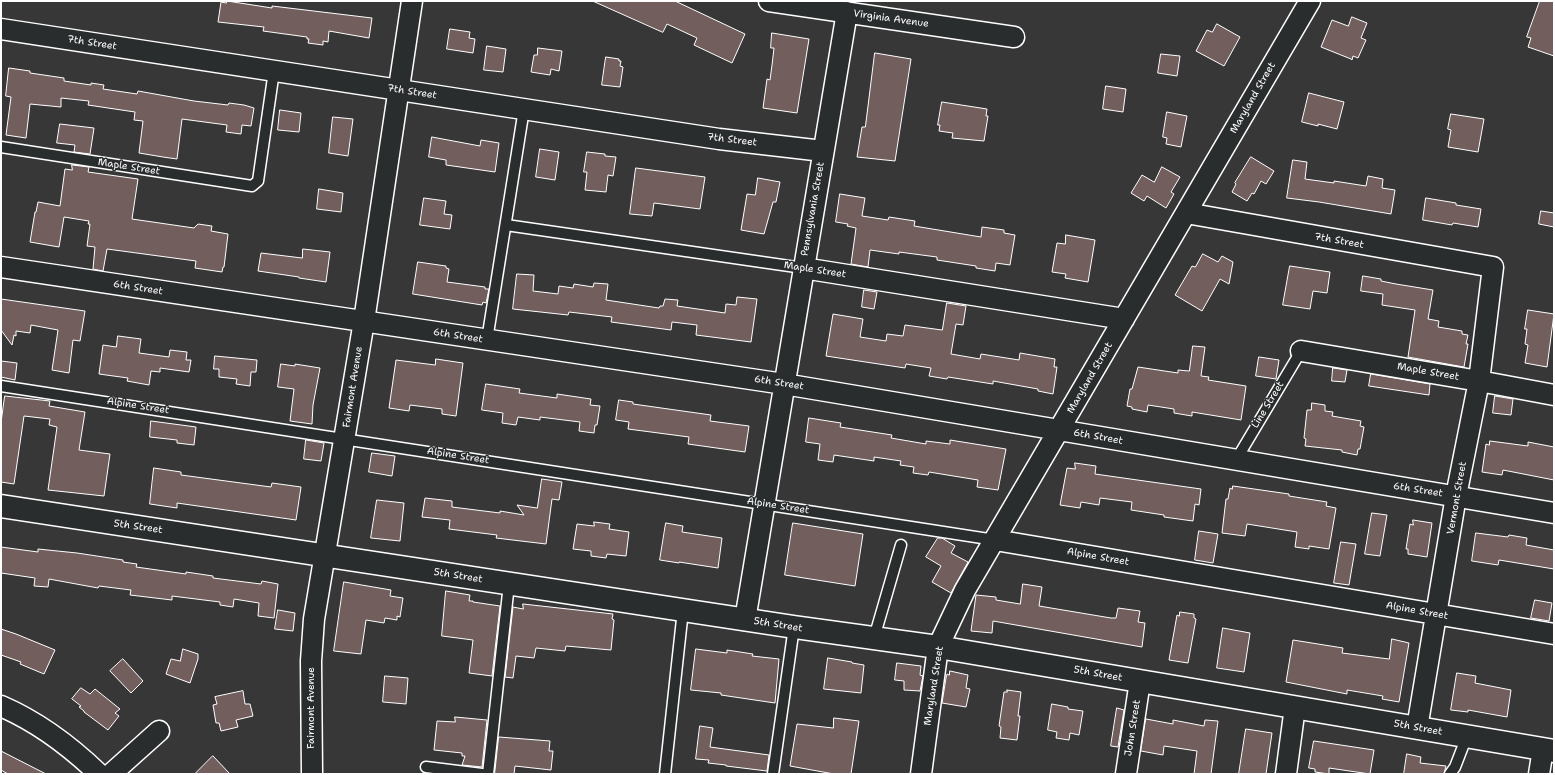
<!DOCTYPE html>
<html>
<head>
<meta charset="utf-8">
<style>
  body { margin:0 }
  #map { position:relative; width:1555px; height:775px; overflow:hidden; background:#383737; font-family:"Shantell Sans",sans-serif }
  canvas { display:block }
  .frame { position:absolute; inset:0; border:2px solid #fff; pointer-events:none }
</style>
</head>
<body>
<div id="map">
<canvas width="1555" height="775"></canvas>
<div class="frame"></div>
</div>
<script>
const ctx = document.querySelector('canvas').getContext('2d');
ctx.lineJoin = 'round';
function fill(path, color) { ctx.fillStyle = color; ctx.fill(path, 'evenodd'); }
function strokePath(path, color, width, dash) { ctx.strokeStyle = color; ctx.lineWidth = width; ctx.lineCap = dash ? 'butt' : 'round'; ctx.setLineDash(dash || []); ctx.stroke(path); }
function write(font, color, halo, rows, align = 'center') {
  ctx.font = font + ' "Shantell Sans",sans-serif'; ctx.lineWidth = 3; ctx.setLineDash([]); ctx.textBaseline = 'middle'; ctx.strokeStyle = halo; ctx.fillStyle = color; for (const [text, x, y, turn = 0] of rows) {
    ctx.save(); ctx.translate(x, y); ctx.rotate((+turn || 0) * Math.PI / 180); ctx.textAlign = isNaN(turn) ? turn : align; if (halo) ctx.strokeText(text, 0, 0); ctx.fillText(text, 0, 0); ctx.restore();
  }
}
const building = new Path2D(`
  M227 1 272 8V6L372 18 369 38 329 31 328 42 323 41V45L308 43 309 39H307V37L263 31 264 27 218 22 221 2 226 3Z
  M593 1H675L745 34 732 63 694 45 697 38 667 24 663 32Z
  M1540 1H1554V56L1528 47 1531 38 1527 37Z
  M1352 17 1367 23 1361 38 1366 40 1358 58 1353 56 1352 60 1351 59 1321 47 1332 20 1348 26Z
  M1217 24 1240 37 1224 66 1196 51 1207 30 1212 32Z
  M450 29 470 32 469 38 475 39 473 53 447 49Z
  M772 33 809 39 797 113 763 108 767 79 770 80 772 65 774 48H771Z
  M487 46 506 49 503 72 484 70Z
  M538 48 562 51 559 71 551 69 550 75 531 72 534 55H537Z
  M875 53 911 59 895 161 857 157 862 127H865Z
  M1161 54 1180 56 1177 76 1158 73Z
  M606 57 619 59V61H621L620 66 623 67 620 87 602 85Z
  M9 68 30 71V73L64 78V81L91 85V83L104 85 103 89 137 94 138 91 194 101 228 105 229 103 244 105 254 108 251 126 242 125 241 134 226 132 227 125 182 119 177 159 163 157 139 153 143 121 134 120 135 112 88 105 89 101 61 98V107L30 104 26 138 6 135 11 97 6 96Z
  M1106 86 1126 89 1123 112 1103 109Z
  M1309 93 1344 102 1337 129 1318 124V126L1302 122Z
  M942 102 987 109 986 116H988L984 141 952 138 953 133 939 131 940 125H938Z
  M280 110 301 113 299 132 278 130Z
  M1167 112 1187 116 1181 147 1166 144 1167 138 1163 137Z
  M1451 114 1484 119 1478 152 1448 147 1451 130 1448 129Z
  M333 117 353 119 348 156 329 153Z
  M60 124 94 128 90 154 74 152 75 145 57 143Z
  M432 137 480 146 481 140 499 143 495 172 446 165V160L429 157Z
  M540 149 559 152 555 180 536 177Z
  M587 152 605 154V156L616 157 613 176 608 175 606 192 585 190 587 172H584Z
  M1251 157 1274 171 1266 184 1261 181 1254 194 1252 193 1247 201 1232 192 1236 184 1235 183Z
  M1293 160 1307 162 1305 179 1334 183V181L1366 186 1368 176 1383 179 1382 188 1395 190 1391 214 1319 202 1287 198Z
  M72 165 89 167 88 172 138 179 132 219 194 228 198 224 212 226 211 231 228 234 224 267H223L222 272 195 268 196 261 107 249 103 271 93 269 95 247 87 246 90 224H88L89 221 64 217 59 247 30 242 35 212H36L38 202 60 206 65 169 72 170Z
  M1162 167 1180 177 1171 192 1174 194 1166 208 1147 196 1144 201 1131 193 1142 175 1154 182Z
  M636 168 705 177 700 209 654 203 652 216 630 214Z
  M758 178 780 182 776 202H773L764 234 741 230 747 194 755 195Z
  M319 189 343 193 341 212 317 209Z
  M840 194 865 198 862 216 888 220 889 217 915 221 914 226 981 237 982 227 1004 230V233L1015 235 1010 265 996 263 995 271 976 268V266L937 260V257L899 252V254L870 250 868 267 851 264 856 228 847 226 848 224 836 222Z
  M424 198 446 201 444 214 452 215 450 229 420 225Z
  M1426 198 1456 203V205L1481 209 1478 227 1453 223 1452 225 1423 220Z
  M1541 211 1554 213V227L1539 224Z
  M1066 235 1095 240 1088 282 1065 278 1066 274 1052 272 1057 243 1065 244Z
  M303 249 330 252 326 282 299 278V277L258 271 261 253 302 258Z
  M1203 254 1218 262 1222 256 1233 262 1229 284 1220 279 1202 311 1175 295 1192 266 1195 267Z
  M418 262 446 266V268L449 269 447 282 485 287V289H489L486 303 483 302 482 305 413 294Z
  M1290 266 1330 272 1327 293 1313 291 1310 309 1283 305Z
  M517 274 534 275 533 291 558 294 559 286 573 288 574 284 593 287 594 283 608 284 606 300 659 308 660 306H663L665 299 678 300 677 306 725 313 726 304 736 305 737 297 757 299 751 342 696 335 697 325 672 322 671 330 611 322 612 317 569 312 568 315 513 309Z
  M1363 276 1381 279V281L1396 284 1433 290 1428 319 1439 321 1438 327 1462 331V334L1468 335 1466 344H1468L1464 367 1408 357 1415 310 1382 305 1383 294 1361 291Z
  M864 290 877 292 874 309 862 307Z
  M1 299 85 311 80 341 73 340 69 373 52 370 58 330 31 325 30 333 16 331V336L14 335 12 345 1 330Z
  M947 303 966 306 963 325 956 324 951 354 980 359 981 354 1019 360 1020 353 1055 359 1054 367H1057L1053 394 1038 391V389L993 381V384L948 377 947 379 929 376 931 368 906 364 905 368 826 356 833 314 863 319 860 337 886 341 887 334 903 336 905 325 942 330Z
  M1528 310 1554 314 1547 367 1525 363 1528 345 1525 344 1527 329H1525Z
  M118 336 141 339 139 353 169 357 170 350 187 352 186 360H191L189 372 160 368V372L151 371 149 385 127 381 128 378 99 374 103 345 116 347Z
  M1193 346 1205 347 1201 376 1209 377 1208 380 1246 386 1241 420 1192 412V416L1174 413V409L1148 405 1147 412 1132 409V407L1127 406 1130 389H1132L1138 367 1178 373V370L1189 371Z
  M215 356 257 360 256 372H251L250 386 236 384 237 379 219 377V369H214Z
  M1259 357 1279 360 1276 379 1256 376Z
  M436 359 463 363 456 416 442 414V409L410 405 409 411 389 408 396 360 435 365Z
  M1 361 17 363 15 380 1 377Z
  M281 364 295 366V364L320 368 313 405 312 424 290 421 294 389 278 387Z
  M1333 368 1347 370 1345 382 1332 381Z
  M1371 374 1430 384 1429 395 1369 386Z
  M486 384 520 389 519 393 557 398V394L591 399 590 405 600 406 597 425H595L594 433 579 431 580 422 540 417V420L518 417 516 425 502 423 503 413 482 410Z
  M5 396 50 401 49 406 85 412 79 450 110 454 104 496 48 490 57 427 49 425 50 419 24 416 14 484 1 482V423Z
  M1495 396 1513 399 1511 415 1493 413Z
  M619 400 633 402V404L711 415 710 421 749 426 745 452 688 444 689 437 628 429 629 422 616 420Z
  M1312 403 1325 405V411L1333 412 1332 416 1361 421 1360 426 1364 427 1360 449H1358L1357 455 1342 452V450L1305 446 1306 439 1304 438 1307 410H1311Z
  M809 418 841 423 840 427 892 435 891 438 926 444V441L950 444V440L1006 449 998 490 977 487 978 480 929 472 928 475 913 473 914 467 900 465 901 461 874 457V461L834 455 833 462 818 460 820 444 806 442Z
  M151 421 196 427 194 445 177 443V440L150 437Z
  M306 440 324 443 321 461 304 459Z
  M1490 441 1528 446V442L1554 447V480L1503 470 1502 475 1482 472 1486 444 1489 445Z
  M372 453 395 456 392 476 369 472Z
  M1075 463 1096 466 1095 474 1201 489 1199 505 1195 504 1193 521 1164 517V515L1131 510 1132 502 1100 498 1099 505 1081 502 1080 508 1060 505 1067 468 1075 469Z
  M154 468 181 472V475L271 487 272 483 301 487 296 520 177 503V508L150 504Z
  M542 479 562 482 559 500 552 499 546 544 496 538 497 535 449 529 450 520 422 517 425 498 452 501V507L500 513V511L524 515 517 505 537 508Z
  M1233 486 1289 494V496L1327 502 1326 506 1336 508 1329 549 1309 546V549L1295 547 1297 532 1247 524 1245 536 1222 533 1226 499H1228L1230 488 1232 489Z
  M377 500 404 503 400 541 371 538Z
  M1372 513 1387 515 1380 556 1365 554Z
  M1413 520 1432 523 1427 557 1408 554V549H1406L1410 524 1413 525Z
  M594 522 610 524 609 529 629 532 626 556 607 554 606 558 591 556V551L573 549 577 524 594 526Z
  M666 523 683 526 682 532 722 538 718 568 679 562V563L660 560Z
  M793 523 863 534 855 586 785 575Z
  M1199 531 1218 534 1213 563 1195 560Z
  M1476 533 1508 537 1509 535 1527 538 1526 545 1554 550V569L1499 560 1498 565 1472 561Z
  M938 538H942L955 546 951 553 968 562 951 593 932 582 941 566 926 557Z
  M1341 542 1356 544 1349 585 1334 583Z
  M1 547 38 552V549L77 553 123 560V562L137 564 136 567 186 574V572L213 576V578L261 584 262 581 278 584 274 618 258 616 259 603 234 599 233 607 220 605V602L172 596V600L130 595 131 590 99 586 98 588 49 579 48 587 34 586 35 578 1 573Z
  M344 582 391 590 390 596 403 598 400 617 397 616V620L385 618 384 623 366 620 361 654 334 651Z
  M1023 584 1042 587 1039 606 1111 618H1116L1118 608 1140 611 1138 622 1145 623 1142 647 993 621 992 633 971 631 976 595 996 597V600L1020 604Z
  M446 591 470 595 469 601H473V602L500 606 492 676 469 673 473 640 442 636Z
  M1535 600 1552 603 1549 621 1531 618Z
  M523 604 613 614 612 619 614 620 611 650 566 646 565 651 536 648 534 658 516 656 513 678 505 677 513 607 523 609Z
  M278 610 295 613 293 631 275 629Z
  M1180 612 1194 614V618L1196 619 1188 663 1169 660 1177 615 1179 616Z
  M1223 628 1250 633 1244 672 1217 668Z
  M1 629 16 634 55 650 44 674 20 664 21 662 1 655Z
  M1392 639 1409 643 1399 702 1382 699 1383 696 1347 690V694L1286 682 1293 640 1343 648 1342 653 1389 659Z
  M183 649 198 654V659L190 683 166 674 171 659 180 661Z
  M696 649 727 653V650L753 654 752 656 779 659 775 703 721 695V693L691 690Z
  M828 658 852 662V663L864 665 861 693 824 689Z
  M123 659 143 681 131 693 110 671Z
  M897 663 921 666 920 675 923 676 920 691 904 690V681L895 680Z
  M950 671 968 675 966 688 970 689 966 707 942 703 946 678 947 674 949 675Z
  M1457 673 1476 676 1475 683 1511 690 1507 717 1468 710V712L1451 710Z
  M385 676 408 678 406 704 383 702Z
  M81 688 90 694 95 689 120 709 115 713 119 716 108 730 84 712V711L79 707 81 706 72 699Z
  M1007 690 1021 692 1018 716H1020L1017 740 1000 738 1001 727 999 726 1004 692H1007Z
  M243 691 245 704H250L253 716 236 720 238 727 221 731 219 723H216L213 705 217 704 215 697Z
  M1052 704 1068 707V709L1083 711 1079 735 1070 733 1069 740 1056 738 1057 732 1048 730Z
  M1117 708 1124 710 1118 747 1111 746Z
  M455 717 487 720 482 767 462 765 465 756H462V753L434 750 437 721 455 722Z
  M834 718 859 721 851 774H834L790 766 797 724 833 728Z
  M1146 719 1173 724V720L1204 726 1205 720 1218 721 1211 774H1194L1197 751 1164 746 1163 755 1141 751Z
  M700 726 713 728 710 747 769 755 767 771 726 766V765L708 763 709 760 696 759Z
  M1246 729 1272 733 1266 774H1239Z
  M499 737 550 741 549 751H553L551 770 515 766 514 774H495Z
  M1314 741 1374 750 1370 774 1329 768V774L1315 772V769L1309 768Z
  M1 751 46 774H8L1 770Z
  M1407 754 1421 757 1420 763 1446 766 1444 774H1404Z
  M213 756 230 774H195Z`);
fill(building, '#725f5d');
strokePath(building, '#fff', 1);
const service = new Path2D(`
  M1 147 252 186 258 181 274 71
  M506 225 803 268
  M487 340 524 109
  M1 386 995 540
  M1236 460 1301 351
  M874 638 901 545
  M426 767 482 774
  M488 774 509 584
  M665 774 683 610
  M773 774 794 627
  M1450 774 1455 767 1467 736`);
const minor = new Path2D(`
  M769 1 1014 37
  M1 29 719 139 823 151
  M1186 213 1493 267 1479 381 1456 496 1417 728
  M1 267 784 384 1554 513
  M803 268 1124 319
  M1301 351 1479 381 1554 395
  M995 540 1554 634
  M745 620 847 12
  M1 706C38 722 70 746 99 774
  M111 774 159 731
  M312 774 311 661 314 619 364 321 412 1
  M921 774 938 647 965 590 1310 1
  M1126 774 1140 681
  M1286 774 1295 707
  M1539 774 1543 749`);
const tertiary = new Path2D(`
  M1 506 794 627 938 647 1554 751`);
strokePath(service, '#fff', 13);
strokePath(minor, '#fff', 23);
strokePath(tertiary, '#fff', 25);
strokePath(service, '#2a2d2e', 10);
strokePath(minor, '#2a2d2e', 20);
strokePath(tertiary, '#2a2d2e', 22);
write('10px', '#fff', '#2a2d2e', [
  ["Virginia Avenue",891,19,8],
  ["7th Street",92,43,9],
  ["7th Street",412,92,9],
  ["Maryland Street",1253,98,-60],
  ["7th Street",732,140,7],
  ["Maple Street",129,167,9],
  ["Pennsylvania Street",813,209,-80],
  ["7th Street",1339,241,10],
  ["Maple Street",815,270,9],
  ["6th Street",138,288,9],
  ["6th Street",458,336,9],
  ["Maple Street",1428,372,10],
  ["Maryland Street",1090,378,-60],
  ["6th Street",779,383,9],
  ["Fairmont Avenue",353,387,-81],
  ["Line Street",1268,405,-59],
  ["Alpine Street",138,406,9],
  ["6th Street",1098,437,10],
  ["Alpine Street",458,456,9],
  ["6th Street",1418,490,9],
  ["Vermont Street",1457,498,-80],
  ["Alpine Street",778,506,9],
  ["5th Street",138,527,8],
  ["Alpine Street",1098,557,10],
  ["5th Street",458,576,9],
  ["Alpine Street",1417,611,10],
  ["5th Street",778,625,9],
  ["5th Street",1098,674,10],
  ["Maryland Street",934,686,-81],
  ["Fairmont Avenue",311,708,-90],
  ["John Street",1133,728,-81],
  ["5th Street",1418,728,10]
]);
</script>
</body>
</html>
